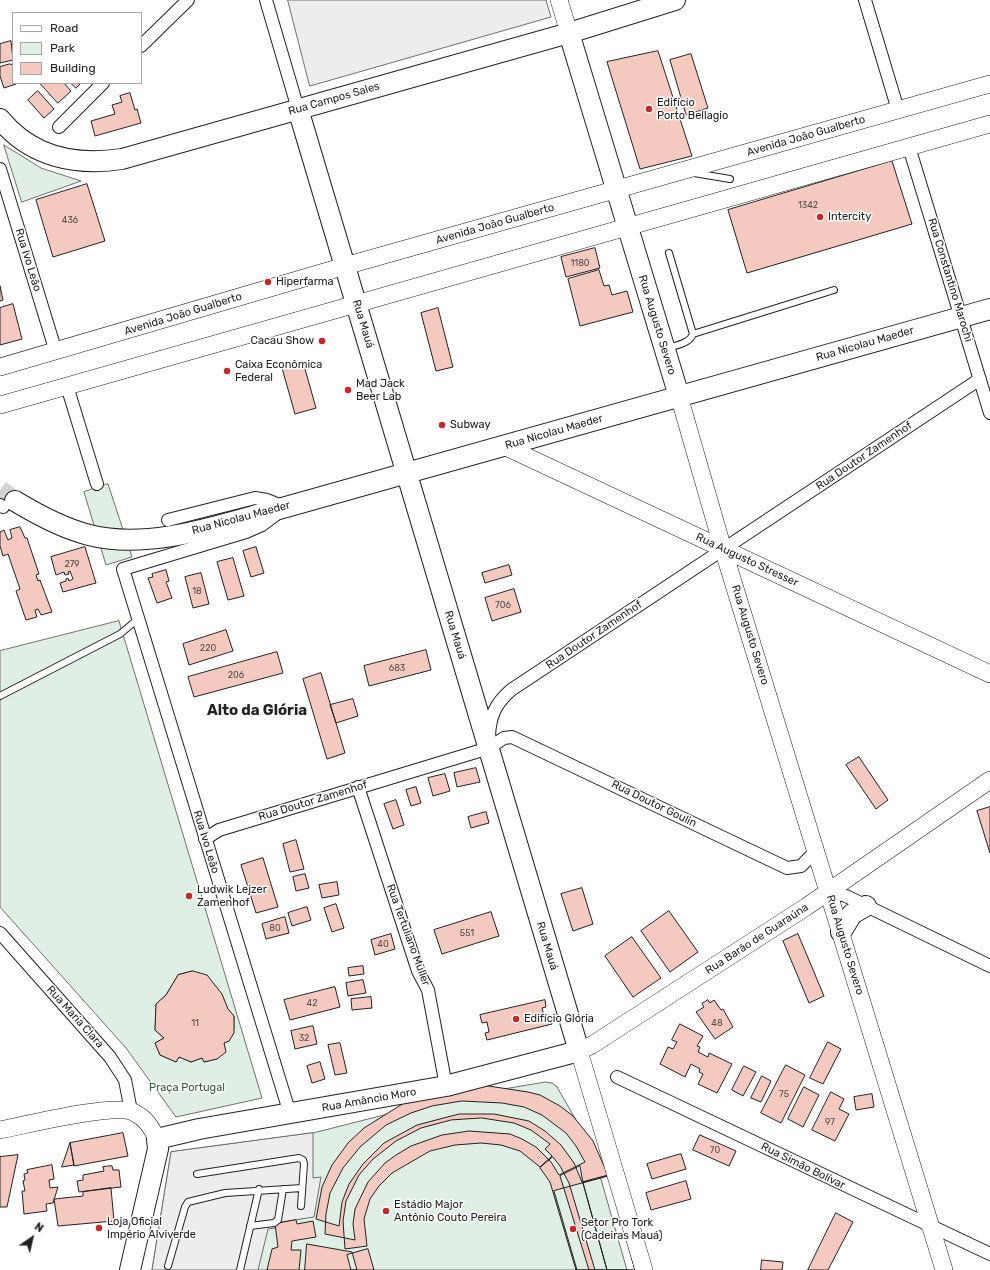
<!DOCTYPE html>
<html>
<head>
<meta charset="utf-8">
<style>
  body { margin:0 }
  #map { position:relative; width:990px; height:1270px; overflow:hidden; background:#fff; font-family:Rubik,sans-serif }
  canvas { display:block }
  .legend { position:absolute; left:12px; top:12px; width:130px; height:72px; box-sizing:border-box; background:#fff; border:1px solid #a7a7a7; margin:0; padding:5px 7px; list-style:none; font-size:12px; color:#222 }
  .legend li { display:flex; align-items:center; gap:8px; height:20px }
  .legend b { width:20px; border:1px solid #a7a7a7 }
  .north { position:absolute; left:12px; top:1218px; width:40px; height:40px; -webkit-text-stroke:3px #fff; paint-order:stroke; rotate:34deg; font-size:11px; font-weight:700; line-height:16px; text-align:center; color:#222 }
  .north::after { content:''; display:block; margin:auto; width:14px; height:18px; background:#222; clip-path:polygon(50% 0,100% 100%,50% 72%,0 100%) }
</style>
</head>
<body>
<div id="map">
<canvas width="990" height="1270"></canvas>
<ul class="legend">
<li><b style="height:5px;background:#fff"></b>Road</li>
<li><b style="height:11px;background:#e0efe3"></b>Park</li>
<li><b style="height:11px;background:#f3c9c0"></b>Building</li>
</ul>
<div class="north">N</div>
</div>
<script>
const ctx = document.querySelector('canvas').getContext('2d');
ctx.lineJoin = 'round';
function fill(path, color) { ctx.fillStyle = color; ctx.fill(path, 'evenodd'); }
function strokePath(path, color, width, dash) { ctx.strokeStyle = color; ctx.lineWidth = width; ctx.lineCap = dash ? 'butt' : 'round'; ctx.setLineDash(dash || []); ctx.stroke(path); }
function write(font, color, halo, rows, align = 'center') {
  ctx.font = font + ' Rubik,sans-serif'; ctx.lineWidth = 3; ctx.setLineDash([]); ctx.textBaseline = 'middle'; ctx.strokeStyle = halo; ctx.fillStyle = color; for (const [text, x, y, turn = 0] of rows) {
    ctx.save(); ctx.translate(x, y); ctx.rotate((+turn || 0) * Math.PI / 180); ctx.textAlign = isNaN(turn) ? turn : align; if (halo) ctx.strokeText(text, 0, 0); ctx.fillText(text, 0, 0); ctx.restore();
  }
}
const green = new Path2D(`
  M4 145 41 168 81 181 22 202Z
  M108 484 132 557 106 565 84 492Z
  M119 621 262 1098 176 1117 126 1048 0 907V651ZM193 971 234 1016C234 1028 236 1037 224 1043L217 1059 204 1062 202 1058 191 1062 179 1057 176 1062 160 1055 155 1043 164 1038 155 1030 156 1004 166 995 178 975Z
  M546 1082 552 1083 557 1087 592 1148 627 1270H152L171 1152 313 1133 451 1098Z`);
fill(green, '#e0efe3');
strokePath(green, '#6f6f6f', 1);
const parking = new Path2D(`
  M288 0H546L551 17 310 86Z
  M313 1133V1178L321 1177 314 1217 275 1223V1228L268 1229 258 1270H152L171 1152Z`);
fill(parking, '#ededed');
strokePath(parking, '#6f6f6f', 1);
const building = new Path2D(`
  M11 41 13 60 0 63V44Z
  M658 51 692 156 640 169 607 62Z
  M691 54 708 108 686 115 670 60Z
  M10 64 13 65V83L16 84 4 88 0 76V67Z
  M40 83H64L71 91 58 103Z
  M71 83H81L76 88Z
  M38 91 54 109 44 118 28 100Z
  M130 93 135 110 137 109 141 123 95 136 91 121 115 114 112 105 122 102 120 96Z
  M892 161 912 224 747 273 728 210Z
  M87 184 105 241 53 257 36 200Z
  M595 248 600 268 566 277 561 257Z
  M599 270 604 286 609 285 612 295 627 291 633 312 580 326 568 279Z
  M0 286 3 300 0 301Z
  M13 304 22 339 0 345V308Z
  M438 308 453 367 436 371 421 313Z
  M303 362 316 408 295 414 282 368Z
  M20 527 25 538H27L39 574 36 575 38 581 40 580 52 612 41 615 38 609 35 610 37 617 26 620 16 591 20 589 8 554 3 556 0 546V532L4 530 8 540 12 538 10 530Z
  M85 547 96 583 63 592 60 583 66 581V579L68 578 69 581 73 579 70 571 68 572 69 574 65 575 64 572 56 575 51 557Z
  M256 547 264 573 251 577 243 551Z
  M233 558 244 596 228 600 217 562Z
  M509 565 512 575 485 583 482 573Z
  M166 570 169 581 166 582 172 598 157 603 148 578 153 577 152 574Z
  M201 573 209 604 193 608 185 577Z
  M514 589 521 612 492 621 485 598Z
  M226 630 233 651 189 665 183 644Z
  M426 650 431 670 369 686 364 666Z
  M277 652 283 673 194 697 188 677Z
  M321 673 345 753 327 759 303 679Z
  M353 699 358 716 336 723 330 705Z
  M859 757 888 800 876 809 846 765Z
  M476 768 480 782 457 787 454 773Z
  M445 774 450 791 433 796 428 778Z
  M416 787 421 803 411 806 406 790Z
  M396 800 404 825 393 829 384 804Z
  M990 807V853L977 811Z
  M486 812 489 823 471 828 468 817Z
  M296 840 304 869 290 872 283 844Z
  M263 858 278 907 256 913 241 865Z
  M305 874 309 888 296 891 293 877Z
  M337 882 339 895 322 898 319 885Z
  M582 888 593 924 573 931 561 894Z
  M336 904 344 928 332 932 324 908Z
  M307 907 311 920 292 926 288 913Z
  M669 911 698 952 670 972 641 931Z
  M491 912 499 936 442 954 434 930Z
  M285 917 289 933 266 939 262 924Z
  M391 934 395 949 375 955 371 940Z
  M798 934 824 996 809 1003 783 941Z
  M632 937 661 978 633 997 605 956Z
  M363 966 364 974 349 976 348 968Z
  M193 971 207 975 222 994 228 1009 234 1016V1033L229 1041 224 1043 226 1052 217 1059 204 1062 202 1058 191 1062 179 1057 176 1062 160 1055 155 1043 164 1038 155 1030 156 1004 166 995 178 975Z
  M363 980 366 993 348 996 346 983Z
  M335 987 340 1007 290 1020 284 1000Z
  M371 997 372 1008 352 1010 351 999Z
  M545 1000 546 1007 542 1008 544 1016 549 1015 552 1024 487 1040 485 1033 489 1032 487 1022 482 1023 480 1015Z
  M708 1000 710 1003 714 1000 721 1010 723 1009 733 1027 715 1039 696 1012 704 1007 702 1004Z
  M680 1024 703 1036 697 1046 700 1047 698 1052 708 1057 709 1053 732 1064 717 1093 698 1084 703 1074 699 1072 700 1069 691 1064 685 1077 660 1064 668 1047 673 1049 677 1042 672 1040Z
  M313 1026 317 1044 295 1049 291 1031Z
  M828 1042 841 1049 823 1084 810 1078Z
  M340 1043 347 1073 335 1075 328 1045Z
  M320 1062 325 1079 312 1083 307 1066Z
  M786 1065 805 1075 781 1123 761 1113Z
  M744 1066 756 1072 743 1096 732 1090Z
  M762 1076 771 1081 761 1102 751 1098Z
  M482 1085 528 1092 540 1095 560 1106 573 1116 593 1141 608 1175 582 1182 574 1163 561 1145 545 1131 529 1121 494 1114H459L417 1125 384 1143 363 1164 349 1184 342 1202 339 1226 316 1219 322 1187 332 1165 348 1143 364 1128 404 1103Z
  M804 1087 819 1095 803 1127 788 1119Z
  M831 1092 844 1099 839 1109 849 1114 835 1141 812 1130Z
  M872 1094 874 1107 856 1110 854 1097Z
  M462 1101 502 1103 524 1107 542 1115 566 1133 576 1146 585 1162 559 1175 551 1162 536 1147 522 1139 510 1134 469 1131 442 1135 411 1146 396 1155 385 1163 368 1182 355 1209 353 1224 355 1240 325 1234 326 1214 330 1193 343 1168 360 1147 386 1125 411 1113 432 1106Z
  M482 1118 514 1123 531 1130 550 1144 545 1149 552 1156 540 1167 520 1151 501 1145 481 1143 455 1145 430 1151 392 1173 379 1186 370 1199 364 1219 367 1246 345 1249 343 1221 346 1201 359 1175 373 1159 396 1141 421 1128 451 1120Z
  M123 1133 128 1156 74 1166 70 1143Z
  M700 1135 736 1151 729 1166 693 1150Z
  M70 1143 74 1165 62 1167Z
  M681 1154 686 1169 652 1179 647 1164Z
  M18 1155 7 1207H0V1157Z
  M553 1157 560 1166 569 1183 595 1270H576L550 1182 540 1168Z
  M52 1165 54 1179 49 1180 50 1188 58 1187 53 1203 46 1204 47 1211 24 1214 22 1191H25L23 1181 25 1180 24 1174 28 1173 27 1170Z
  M112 1166 113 1170H119L121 1187 79 1192 77 1181 83 1180V1175L104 1171 103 1167Z
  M580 1166 583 1183 607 1270H589L560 1176Z
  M609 1176 635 1270H607L583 1183Z
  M609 1176 635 1270H577L554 1191Z
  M686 1181 691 1199 651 1210 646 1193Z
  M111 1188 114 1221 58 1226 54 1199 83 1196V1192Z
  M836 1213 853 1222 828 1270H808Z
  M296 1220 297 1224 313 1221 316 1237 292 1241 291 1250H301L299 1270H267L272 1249 278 1247 275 1224Z
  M307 1244 352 1252 357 1270H305Z
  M368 1249 374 1270H351L347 1255Z
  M762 1260 783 1262 782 1270H761Z`);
fill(building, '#f3c9c0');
strokePath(building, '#222', 1);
strokePath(new Path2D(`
  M0 490 15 501`), '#d3d3d3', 20, [20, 10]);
const lane = new Path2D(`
  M694 173 730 179
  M693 334 834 290
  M668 348C677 345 690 343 693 334L669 253
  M0 696 120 634 138 619
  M197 1174 299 1158 303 1160 304 1164 301 1206
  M250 1226 274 1223 278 1220 283 1189
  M168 1266 185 1207 188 1202 225 1193 302 1188
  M240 1270 259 1189`);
const street = new Path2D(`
  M266 0 298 109
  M865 0 898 110
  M141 46 188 0
  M59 127 103 83
  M909 147 990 413
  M0 169 56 352
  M67 386 97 484
  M0 505 3 507
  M278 513 262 525 246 532 123 569 290 1114
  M168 520 255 498 267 500 284 507
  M489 736C490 716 495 704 511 690L980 379
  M358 787 418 971 428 990 446 1086
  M205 839 219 830 489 748 504 738 512 737 787 868 801 866 816 851
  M828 892 846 896 990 966
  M0 933 110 1057 125 1080 131 1111
  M617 1077 990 1254`);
const secondary = new Path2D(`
  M559 0 569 33
  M0 367 345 266 990 84
  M679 396 723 549 944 1270
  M0 405 990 124
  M504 446 990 674
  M0 1130C26 1125 113 1103 133 1112 146 1118 151 1127 157 1139
  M644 1270 579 1051 592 1045 806 907 990 780`);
const primary = new Path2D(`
  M569 33 679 396
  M0 119C31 157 76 166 122 159L569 33 675 0
  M15 501C38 515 62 528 89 535 152 551 224 523 286 507L990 309
  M841 932 852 914 866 906
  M130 1270 158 1149 157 1139 199 1129 446 1086 579 1051 298 109`);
strokePath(lane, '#222', 8);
strokePath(street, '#222', 14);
strokePath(secondary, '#222', 18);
strokePath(primary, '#222', 22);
strokePath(lane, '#fff', 6);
strokePath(street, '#fff', 12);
strokePath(secondary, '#fff', 17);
strokePath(primary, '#fff', 20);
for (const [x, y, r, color] of [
  [649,109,4,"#c62828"],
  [820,217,4,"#c62828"],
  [268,282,4,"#c62828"],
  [322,341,4,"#c62828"],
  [227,371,4,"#c62828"],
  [348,390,4,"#c62828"],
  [442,425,4,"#c62828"],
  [189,896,4,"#c62828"],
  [516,1019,4,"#c62828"],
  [386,1211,4,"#c62828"],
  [99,1228,4,"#c62828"],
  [573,1229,4,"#c62828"]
]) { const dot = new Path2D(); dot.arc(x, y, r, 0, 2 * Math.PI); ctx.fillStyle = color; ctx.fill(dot); strokePath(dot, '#fff', 1.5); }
write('9px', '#564c4a', null, [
  ["1342",808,205],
  ["436",70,220],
  ["1180",580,263],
  ["279",72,564],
  ["18",197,591],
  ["706",503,605],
  ["220",208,648],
  ["683",397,668],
  ["206",236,675],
  ["80",275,928],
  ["551",467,933],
  ["40",383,944],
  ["42",312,1003],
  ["11",195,1023],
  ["48",717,1023],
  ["32",304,1038],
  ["75",784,1094],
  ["97",830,1122],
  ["70",715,1150]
]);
write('11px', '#222', '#fff', [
  ["Rua Campos Sales",334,99,-16],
  ["Avenida João Gualberto",806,136,-16],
  ["Avenida João Gualberto",495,224,-16],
  ["Rua Ivo Leão",28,260,73],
  ["Rua Constantino Marochi",950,280,73],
  ["Avenida João Gualberto",183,314,-17],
  ["Rua Mauá",363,324,73],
  ["Rua Augusto Severo",657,325,73],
  ["Rua Nicolau Maeder",865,344,-16],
  ["Rua Nicolau Maeder",554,432,-16],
  ["Rua Doutor Zamenhof",864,456,-34],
  ["Rua Nicolau Maeder",241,518,-15],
  ["Rua Augusto Stresser",747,560,25],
  ["Rua Mauá",455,635,73],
  ["Rua Doutor Zamenhof",594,635,-34],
  ["Rua Augusto Severo",750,635,73],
  ["Rua Doutor Zamenhof",313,801,-17],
  ["Rua Doutor Goulin",654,804,26],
  ["Rua Ivo Leão",206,842,73],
  ["Rua Tertuliano Müller",408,935,70],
  ["Rua Barão de Guaraúna",757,939,-33],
  ["Rua Augusto Severo",845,945,73],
  ["Rua Mauá",547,946,73],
  ["Rua Maria Clara",75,1017,48],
  ["Rua Amâncio Moro",369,1100,-10],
  ["Rua Simão Bolívar",803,1166,26]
]);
write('11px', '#222', '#fff', [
  ["Edifício",657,103],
  ["Porto Bellagio",657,116],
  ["Intercity",828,217],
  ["Hiperfarma",276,282],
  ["Cacau Show",314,341,"right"],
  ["Caixa Econômica",235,365],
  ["Federal",235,378],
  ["Mad Jack",356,384],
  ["Beer Lab",356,397],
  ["Subway",450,425],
  ["Ludwik Lejzer",197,890],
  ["Zamenhof",197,903],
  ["Edifício Glória",524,1019],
  ["Estádio Major",394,1205],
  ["Antônio Couto Pereira",394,1218],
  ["Loja Oficial",107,1222],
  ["Império Alviverde",107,1235],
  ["Setor Pro Tork",581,1223],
  ["(Cadeiras Mauá)",581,1236]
], 'left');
write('11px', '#2f5e38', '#fff', [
  ["Praça Portugal",187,1088]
]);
write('bold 15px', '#222', '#fff', [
  ["Alto da Glória",257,711]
]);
</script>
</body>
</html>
